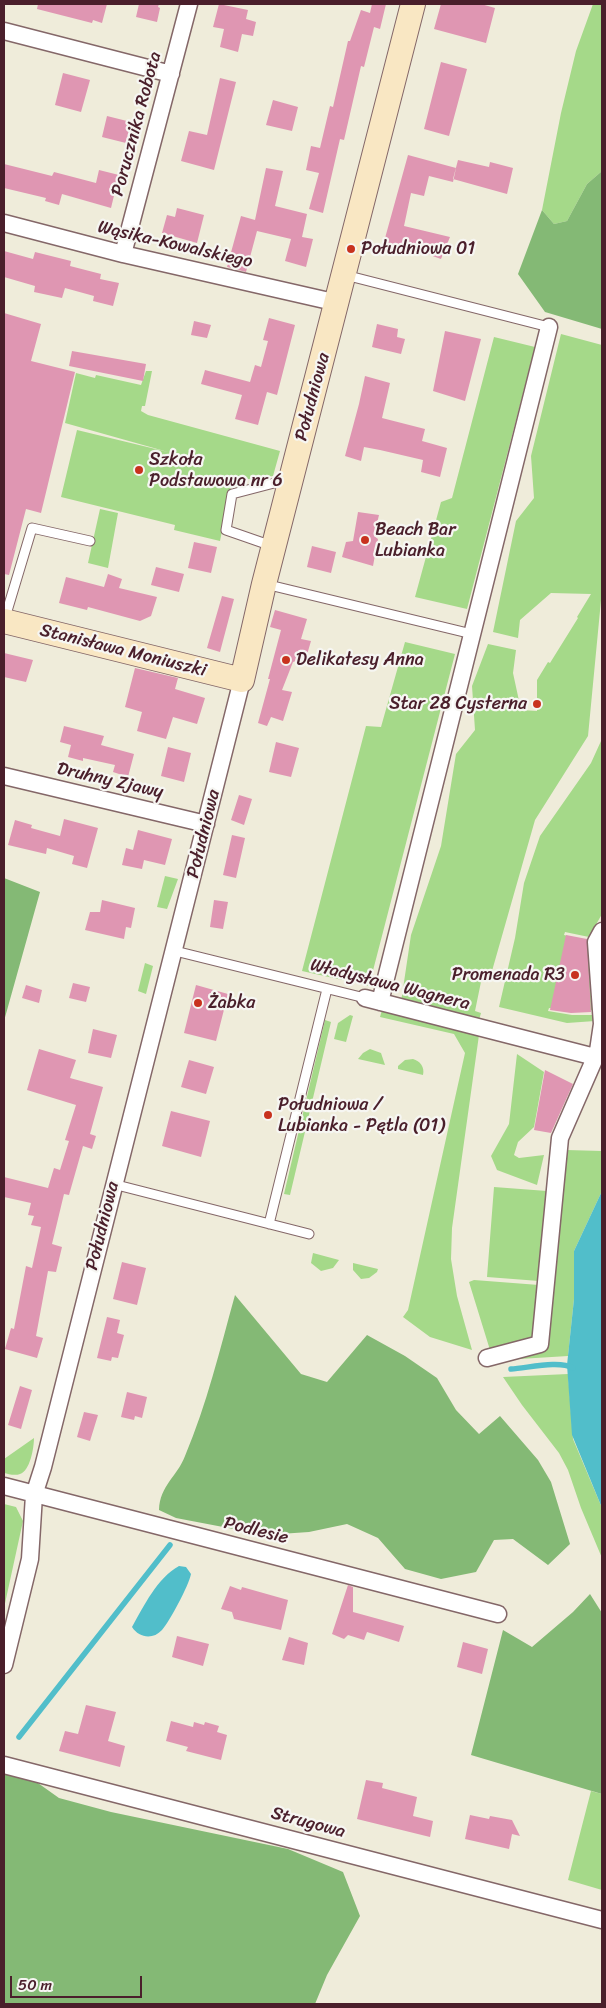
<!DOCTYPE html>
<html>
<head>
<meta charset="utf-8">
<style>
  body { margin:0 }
  #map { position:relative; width:606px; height:2008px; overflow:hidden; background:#efecda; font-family:Sriracha,sans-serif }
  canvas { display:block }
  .frame { position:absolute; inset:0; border:5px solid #4a1f2b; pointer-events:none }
  .scale { position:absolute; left:10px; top:1976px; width:132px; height:22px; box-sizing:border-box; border:2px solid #4a1f2b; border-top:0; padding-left:6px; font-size:15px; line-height:18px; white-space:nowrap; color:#4a1f2b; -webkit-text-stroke:4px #f6f6f2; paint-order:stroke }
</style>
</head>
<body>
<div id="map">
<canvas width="606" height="2008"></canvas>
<div class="frame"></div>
<div class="scale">50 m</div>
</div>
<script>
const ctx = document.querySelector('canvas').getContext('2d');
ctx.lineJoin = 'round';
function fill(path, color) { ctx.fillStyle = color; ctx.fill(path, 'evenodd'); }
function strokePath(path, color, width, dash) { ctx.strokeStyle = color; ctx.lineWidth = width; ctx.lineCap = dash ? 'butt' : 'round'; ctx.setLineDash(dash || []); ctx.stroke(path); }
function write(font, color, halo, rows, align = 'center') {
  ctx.font = font + ' Sriracha,sans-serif'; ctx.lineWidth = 4.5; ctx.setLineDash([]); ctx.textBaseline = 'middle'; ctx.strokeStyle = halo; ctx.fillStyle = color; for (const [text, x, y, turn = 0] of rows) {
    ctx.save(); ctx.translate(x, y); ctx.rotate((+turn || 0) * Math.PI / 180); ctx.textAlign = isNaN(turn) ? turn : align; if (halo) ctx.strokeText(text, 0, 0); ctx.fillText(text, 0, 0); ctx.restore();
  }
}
fill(new Path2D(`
  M593 4H602V171L587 184 567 221 554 224 542 210 561 113 576 51Z
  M561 334 602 345V590L588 736 535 820 490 978 482 977 475 1011 481 1013 479 1020 401 1002 411 935 441 846 456 754 475 730 472 686 488 644 516 650 513 673 521 710 537 711V680L548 662 550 663 578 618 577 617 591 594 551 593 520 620 518 638 493 632 516 521 534 498 531 456Z
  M494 337 535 347 467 609 415 597 441 502 452 498Z
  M146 371H152L145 406H142L141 411 148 415 280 451 273 476 232 481 220 541 174 530 175 525 61 497 77 430 168 452 65 423 76 373 95 378 96 375 141 385Z
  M100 509 118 513 108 568 88 563Z
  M405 642 455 654 369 986 302 971 366 726 381 727Z
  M602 722V914L589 937 565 932 564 935 588 941 593 1010 571 1012 549 1008 548 1011 572 1015H594L595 1021 567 1023 499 1007 515 938 524 883 540 836 591 763 601 741Z
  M165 876 178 879 167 909 157 907Z
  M145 963 153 966 146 994 138 991Z
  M382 1010 479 1035 452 1228 451 1259 457 1296 472 1350 430 1337 403 1317 408 1310 465 1053 454 1034 380 1017Z
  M350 1015 353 1016 346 1042 334 1039 338 1023Z
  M325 1020 331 1022 290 1195 284 1194Z
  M370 1049 381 1053 385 1065 358 1059 363 1053Z
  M517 1054 544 1072 534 1127 518 1142 514 1155 519 1158 544 1155 537 1185 497 1170 491 1156 509 1124Z
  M413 1059C420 1061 425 1067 423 1075L398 1069V1066L405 1060Z
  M566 1150 602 1151V1191L574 1251V1299L568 1356 503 1360 546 1346Z
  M494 1187 547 1191 539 1281 487 1277Z
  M313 1253 339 1260 333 1268 321 1271 311 1263Z
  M353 1263 378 1269 377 1272 369 1278 361 1279 353 1270Z
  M474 1280 539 1285 535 1338 490 1350 469 1282Z
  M568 1374 573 1439 602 1508V1558L581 1508 568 1470 559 1453 522 1405 503 1377Z
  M34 1438C34 1448 30 1471 20 1474 15 1476 8 1474 4 1473V1459Z
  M4 1504 16 1507 23 1521 4 1608Z
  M591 1791 602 1794V1890L568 1880Z`), '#a5d989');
fill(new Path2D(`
  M602 171V329L545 312 518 274 542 210 554 224 567 221 587 184Z
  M4 878 40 892 4 1021Z
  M235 1295 301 1374 327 1382 367 1335 405 1356 437 1378 456 1410 479 1434 500 1416 538 1460 551 1482 570 1544 548 1565 513 1539 494 1540 476 1572 441 1579 405 1569 378 1538 347 1524 309 1532 265 1535 176 1518 159 1510C160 1485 177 1477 185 1456 207 1404 220 1349 235 1295Z
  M590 1594 602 1613V1794L471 1755 503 1630 532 1647 573 1612Z
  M4 1768 28 1776 59 1798 111 1812 288 1849 343 1872 360 1916 327 1975 315 2004H4Z`), '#84b975');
fill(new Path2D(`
  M602 1191V1508L572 1435 567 1365 574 1299V1251Z
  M179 1566 186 1567 191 1574C189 1585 170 1621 162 1630 153 1640 139 1638 132 1627 144 1606 157 1578 179 1566Z`), '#51beca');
strokePath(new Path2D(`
  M511 1369C528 1368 559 1360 573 1368
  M19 1737 170 1545`), '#51beca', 5.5);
fill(new Path2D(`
  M38 4H107L102 23 93 20 92 23 37 9Z
  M139 4H159L158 7 160 8 157 22 136 17Z
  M219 4 248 10 246 19 256 22 253 36 242 34 238 52 220 47 224 29 213 27Z
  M372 4H386L380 29 374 27 364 67 361 66 344 140 340 139 323 213 309 209 319 173 306 170 311 146 320 148 330 106 333 107 348 41H350L361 10 370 13Z
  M441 4H481L495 8 486 43 434 29Z
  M441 62 467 69 449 136 424 129Z
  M63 73 90 80 81 112 55 105Z
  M220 78 236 82 214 170 181 161 189 131 207 135Z
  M273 100 298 107 292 131 266 125Z
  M107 116 131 122 126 143 102 137Z
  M408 155 456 168 453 182 429 176 424 196 411 193 404 226 450 237 441 259 424 253 398 247 397 252 382 249Z
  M458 160 489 167 490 162 513 168 507 194 453 179Z
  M4 164 52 176 54 172 96 183 99 170 119 175 111 208 62 194 59 205 45 201 46 198 4 188Z
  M266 168 283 171 275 206 307 214 302 237 313 239 306 267 285 261 291 239 257 231 246 272 227 267 241 216 255 220Z
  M177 208 204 215 197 243 162 233 167 215 175 217Z
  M4 251 33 259 35 252 71 261 70 266 101 274 100 279 119 283 113 306 93 301 94 296 65 288 62 298 34 292 35 286 4 277Z
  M4 313 41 324 31 361 75 372 41 513 26 509 9 575 4 574Z
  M269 318 295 325 277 395 267 392 258 425 235 419 242 395 201 384 205 370 250 382 255 365 261 367 268 341 263 340Z
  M194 321 211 325 207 338 191 335Z
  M377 324 398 329 397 337 405 339 401 354 372 347Z
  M445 331 481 339 465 401 433 391Z
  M72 351 146 364 143 381 69 366Z
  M365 376 390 383 382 418 425 429 422 441 447 448 440 477 421 472 423 460 380 450 364 447 361 461 345 456 359 404Z
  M358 512 379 515 374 536 378 539 373 566 342 557 346 542 353 541Z
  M194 542 217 547 211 573 188 568Z
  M312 546 336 552 331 573 307 567Z
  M156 567 184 574 179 592 151 585Z
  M108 574 122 579 119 588 157 597 151 616 140 621 88 607 87 610 59 603 66 577 104 587Z
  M222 596 234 599 220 652 207 648Z
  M275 610 307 619 301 639 311 641 306 658 293 662 282 690 292 692 283 721 271 717 267 726 258 723 270 679H268L281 630 270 627Z
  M4 653 33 660 26 682 4 677Z
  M135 668 178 678 175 689 205 698 197 724 173 717 166 739 137 731 142 712 125 707Z
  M64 726 104 736 101 745 134 754 128 777 113 772 115 765 83 758V761L68 757 71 745 60 742Z
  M276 742 299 748 291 777 269 772Z
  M168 747 191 753 184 782 161 776Z
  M239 795 252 799 244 825 231 820Z
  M64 819 98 828 87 868 72 864 74 856 47 848 46 854 8 845 15 820 32 825 31 828 60 836Z
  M138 830 172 839 165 865 144 860 142 869 122 865 126 848 133 850Z
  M232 835 245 838 236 878 223 875Z
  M102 900 135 908 131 928 126 927 124 939 85 930 90 912H100Z
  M214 900 228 902 223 929 210 927Z
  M566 935 587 939 591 1012 571 1013 550 1010Z
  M73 983 90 987 86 1002 69 998Z
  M26 985 42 990 39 1003 22 998Z
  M196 985 228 994 216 1041 184 1033Z
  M93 1029 117 1035 111 1058 88 1053Z
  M39 1049 76 1060 70 1078 103 1087 90 1134 96 1136 92 1149 83 1146 69 1195 64 1194 52 1244 62 1247 56 1272 48 1271 36 1336 43 1338 37 1358 5 1349 11 1328 14 1329 26 1266 32 1268 41 1227 31 1225 34 1216 28 1215 31 1203 4 1197V1177L48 1188 54 1168 60 1170 69 1141 65 1140 76 1105 27 1090Z
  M189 1060 214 1067 206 1094 181 1087Z
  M545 1070 573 1084 551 1133 534 1130Z
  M171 1111 210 1121 201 1157 162 1146Z
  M122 1262 146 1268 137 1305 113 1299Z
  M107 1317 120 1320 117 1333 124 1335 118 1358 112 1357 111 1361 97 1358Z
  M20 1386 32 1390 21 1429 8 1425Z
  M127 1392 147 1397 142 1418 135 1416 134 1420 121 1417Z
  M84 1412 98 1415 90 1441 77 1437Z
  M348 1585 353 1587V1612L404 1626 399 1642 367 1632 364 1640 348 1635 344 1639 332 1634Z
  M230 1586 241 1590 242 1587 288 1600 281 1630 234 1619 232 1612 221 1609Z
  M177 1636 209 1644 203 1666 172 1657Z
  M289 1637 308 1643 304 1665 282 1660Z
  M463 1642 488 1649 482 1674 457 1667Z
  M86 1705 116 1712 108 1741 125 1746 120 1767 59 1751 65 1731 78 1734Z
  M171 1721 193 1727 194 1722 204 1725 205 1722 219 1726 217 1732 227 1735 221 1760 186 1751 188 1747 166 1741Z
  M366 1780 383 1783 382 1788 417 1797 413 1816 433 1821 430 1837 357 1819Z
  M470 1815 489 1819 490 1816 512 1820 520 1836 512 1834 509 1849 465 1839Z`), '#df96b2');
const lane = new Path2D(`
  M345 275 549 327
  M272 546 226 530 232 494 278 482 286 473
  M265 584 472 634
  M4 621 32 528 90 541
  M175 951 365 998
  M113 1184 309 1234
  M269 1224 327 989`);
const street = new Path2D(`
  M4 31 171 74
  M4 223 123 254 338 303
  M123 254 189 4
  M4 776 206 824
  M365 998 595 1057
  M380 1002 549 327
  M487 1358 540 1344 560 1138 598 1051 602 1024 596 942 602 931
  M4 1486 498 1614
  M4 1665 30 1559 34 1495 43 1467C108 1204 177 943 242 680
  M4 1765 602 1920`);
const secondary = new Path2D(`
  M4 621 242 680 264 584 413 4`);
strokePath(lane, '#846768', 11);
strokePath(street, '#846768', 19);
strokePath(secondary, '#846768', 26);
strokePath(lane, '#fff', 9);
strokePath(street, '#fff', 16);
strokePath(secondary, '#f9e7c3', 24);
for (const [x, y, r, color] of [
  [351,249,5,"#c8321e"],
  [139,470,5,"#c8321e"],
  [365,540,5,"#c8321e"],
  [286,660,5,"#c8321e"],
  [537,704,5,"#c8321e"],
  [575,975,5,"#c8321e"],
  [198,1003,5,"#c8321e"],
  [268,1115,5,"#c8321e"]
]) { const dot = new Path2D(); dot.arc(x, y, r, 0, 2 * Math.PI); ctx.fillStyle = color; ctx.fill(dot); strokePath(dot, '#f6f6f2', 2); }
write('18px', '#4a1f2b', '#f6f6f2', [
  ["Porucznika Robota",137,124,-75],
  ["Wąsika-Kowalskiego",175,245,13],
  ["Południowa",313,397,-75],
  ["Stanisława Moniuszki",123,651,14],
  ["Druhny Zjawy",110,781,13],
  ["Południowa",204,834,-76],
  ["Władysława Wagnera",390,985,14],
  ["Południowa",103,1226,-76],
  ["Podlesie",256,1531,14],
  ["Strugowa",308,1823,15]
]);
write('18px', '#4a1f2b', '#f6f6f2', [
  ["Południowa 01",361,249],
  ["Szkoła",149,460],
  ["Podstawowa nr 6",149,481],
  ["Beach Bar",375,530],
  ["Lubianka",375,551],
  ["Delikatesy Anna",296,660],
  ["Star 28 Cysterna",527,704,"right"],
  ["Promenada R3",565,975,"right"],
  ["Żabka",208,1003],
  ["Południowa /",278,1105],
  ["Lubianka - Pętla (01)",278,1126]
], 'left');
</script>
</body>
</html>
